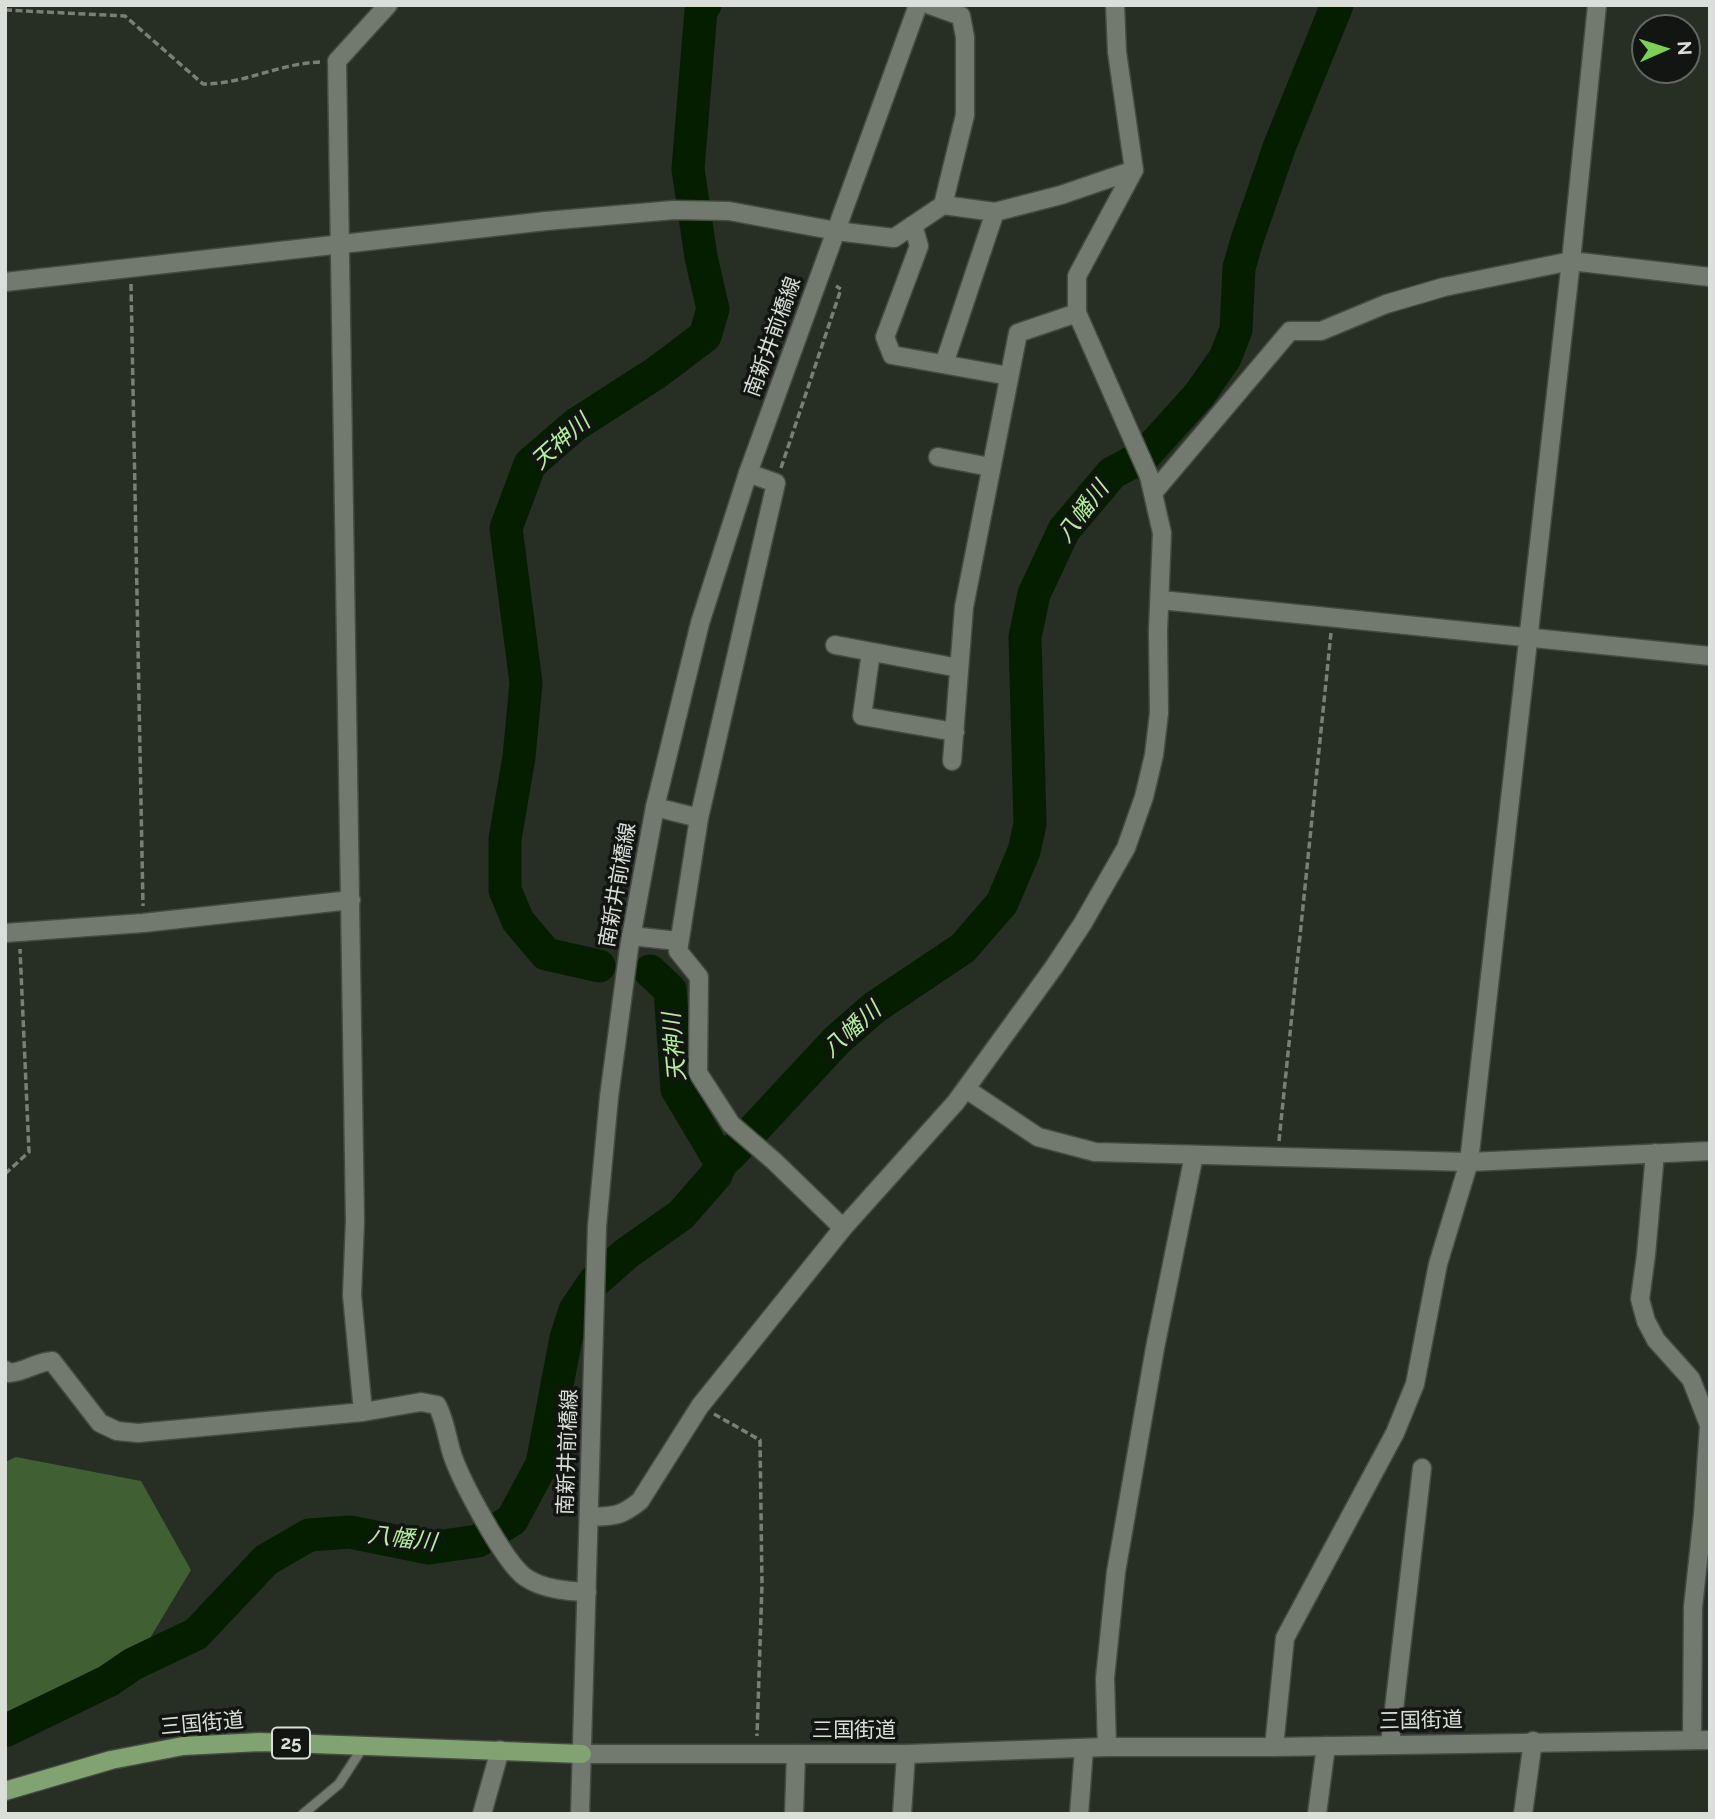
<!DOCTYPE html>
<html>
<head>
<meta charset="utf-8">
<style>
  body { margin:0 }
  #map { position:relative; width:1715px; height:1819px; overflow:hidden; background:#272e24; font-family:Raleway,sans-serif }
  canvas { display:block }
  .frame { position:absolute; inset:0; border:7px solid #dadfd9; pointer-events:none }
  .north { position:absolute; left:1631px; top:14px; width:70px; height:70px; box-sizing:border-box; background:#121511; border:2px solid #626661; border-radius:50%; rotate:87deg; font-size:19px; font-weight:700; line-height:28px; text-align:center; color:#dadfd9 }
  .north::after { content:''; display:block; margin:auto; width:24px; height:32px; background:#7cd155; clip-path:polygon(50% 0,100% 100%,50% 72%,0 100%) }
</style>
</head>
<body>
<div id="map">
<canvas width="1715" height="1819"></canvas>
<div class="frame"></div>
<div class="north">N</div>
</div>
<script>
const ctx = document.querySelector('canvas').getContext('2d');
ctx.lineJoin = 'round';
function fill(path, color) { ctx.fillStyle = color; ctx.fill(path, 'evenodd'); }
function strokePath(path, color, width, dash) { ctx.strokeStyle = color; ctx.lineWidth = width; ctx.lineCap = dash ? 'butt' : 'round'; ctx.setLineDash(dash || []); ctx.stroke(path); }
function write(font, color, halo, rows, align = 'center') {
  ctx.font = font + ' Raleway,"Noto Sans JP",sans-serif'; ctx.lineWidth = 7; ctx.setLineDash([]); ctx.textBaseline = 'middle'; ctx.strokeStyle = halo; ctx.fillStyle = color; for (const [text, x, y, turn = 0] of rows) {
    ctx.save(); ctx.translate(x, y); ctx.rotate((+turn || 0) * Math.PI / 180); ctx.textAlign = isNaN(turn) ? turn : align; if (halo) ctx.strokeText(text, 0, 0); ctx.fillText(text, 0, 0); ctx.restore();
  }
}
fill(new Path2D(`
  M16 1457 141 1481 191 1570 144 1648 59 1697 5 1716V1462Z`), '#405f33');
strokePath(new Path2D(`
  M599 966 546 954 518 921 505 890V839L519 757 526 683 506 528 530 464 575 425 656 373 705 336 713 309 701 257 688 169 701 10 705 5
  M650 971 670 990 677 1089 721 1163
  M5 1731 108 1681 133 1664 196 1634 266 1560 309 1535 350 1532 429 1548 478 1541 512 1520 542 1464 566 1338 575 1310 594 1282 627 1253 681 1215 716 1175 721 1163 731 1154 837 1040 875 1007 963 948 1002 903 1024 851 1030 824 1025 637 1034 594 1064 530 1112 473 1144 456 1199 395 1225 358 1236 330 1239 268 1247 240 1280 145 1337 5`), '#051e00', 33);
const service = new Path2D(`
  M303 1814 339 1784 363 1747`);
const minor = new Path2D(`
  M930 5 961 16 965 37V115L943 205
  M913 225 919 246 885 337 892 355 1009 376
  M5 282 546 221 674 210 729 211 836 231 894 238 943 205 995 212 1061 195 1134 170
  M944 364 995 212
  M938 457 990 467
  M748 473 776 483 699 818 678 951 699 977 698 1073 731 1124 774 1161 843 1228
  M1153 493 1290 331H1321L1386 304 1444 287 1571 261 1710 277
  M1161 600 1710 656
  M835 645 959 668
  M871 652 862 716 955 732
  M952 761 964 607 1018 333 1077 313
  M655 807 699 818
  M5 933 143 923 351 900
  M631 936 678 941
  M966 1089 1038 1137 1095 1152 1469 1162 1710 1151
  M1655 1153 1646 1255 1640 1299 1646 1321 1656 1340 1691 1379 1709 1425 1703 1515 1693 1607 1692 1739
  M5 1370 9 1373C25 1372 36 1362 52 1361L100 1423 117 1431 138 1433 363 1412 421 1402 437 1405C446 1422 447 1440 453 1457 462 1482 504 1562 525 1577 542 1589 566 1591 587 1592
  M363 1412 352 1295 355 1221 337 61 388 5
  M589 1517C614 1516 620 1517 640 1501L700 1406 843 1228 956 1102 1054 967 1083 923 1126 848 1144 797 1154 755 1159 713 1158 631 1162 533 1149 476 1077 313V276L1134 170 1117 52 1115 5
  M1390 1744 1422 1468
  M1107 1747 1105 1678 1116 1572 1155 1348 1194 1155
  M1274 1747 1285 1638 1395 1433 1415 1384 1438 1264 1469 1162 1571 261 1597 5
  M482 1814 500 1750
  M794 1814 796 1754
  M902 1814 906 1754
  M1079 1814 1084 1749
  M1317 1814 1326 1746
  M1523 1814 1533 1741`);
const tertiary = new Path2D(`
  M582 1754H906L1107 1747H1274L1710 1740`);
const secondary = new Path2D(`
  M580 1814 597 1226 609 1097 629 948 655 807 700 623 748 473 918 5`);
const primary = new Path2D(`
  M5 1791 111 1760 183 1746 260 1742 582 1754`);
strokePath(service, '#454a42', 12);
strokePath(minor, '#454a42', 21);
strokePath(tertiary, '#454a42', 21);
strokePath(secondary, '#454a42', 21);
strokePath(primary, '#454a42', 21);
strokePath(new Path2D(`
  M5 10 125 16 203 84C245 84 280 63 321 62
  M131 284 143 906
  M781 468 841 289 836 286
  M1279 1141 1331 633
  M5 1174 29 1152 20 949
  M714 1414 760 1440 762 1585 757 1736`), '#797f77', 3.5, [7, 3.5]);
strokePath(service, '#727a6f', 9);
strokePath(minor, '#727a6f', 18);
strokePath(tertiary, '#727a6f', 18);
strokePath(secondary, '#727a6f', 18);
strokePath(primary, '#80a371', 18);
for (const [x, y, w] of [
  [291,1743,38]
]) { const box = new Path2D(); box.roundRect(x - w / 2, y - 15.5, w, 31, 5); ctx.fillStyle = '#121511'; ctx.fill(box); strokePath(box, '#dadfd9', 2); }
write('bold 19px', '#dadfd9', null, [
  ["25",291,1743]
]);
write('21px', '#dadfd9', '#121511', [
  ["南新井前橋線",773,337,-70],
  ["南新井前橋線",618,885,-80],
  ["南新井前橋線",568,1452,-88],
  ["三国街道",1421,1721,-1],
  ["三国街道",202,1724,-5],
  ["三国街道",854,1731]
]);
write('italic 23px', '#b6ee9f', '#121511', [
  ["天神川",561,442,-42],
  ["八幡川",1083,512,-53],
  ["八幡川",852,1030,-42],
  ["天神川",675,1047,-95],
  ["八幡川",402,1539,7]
]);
</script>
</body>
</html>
